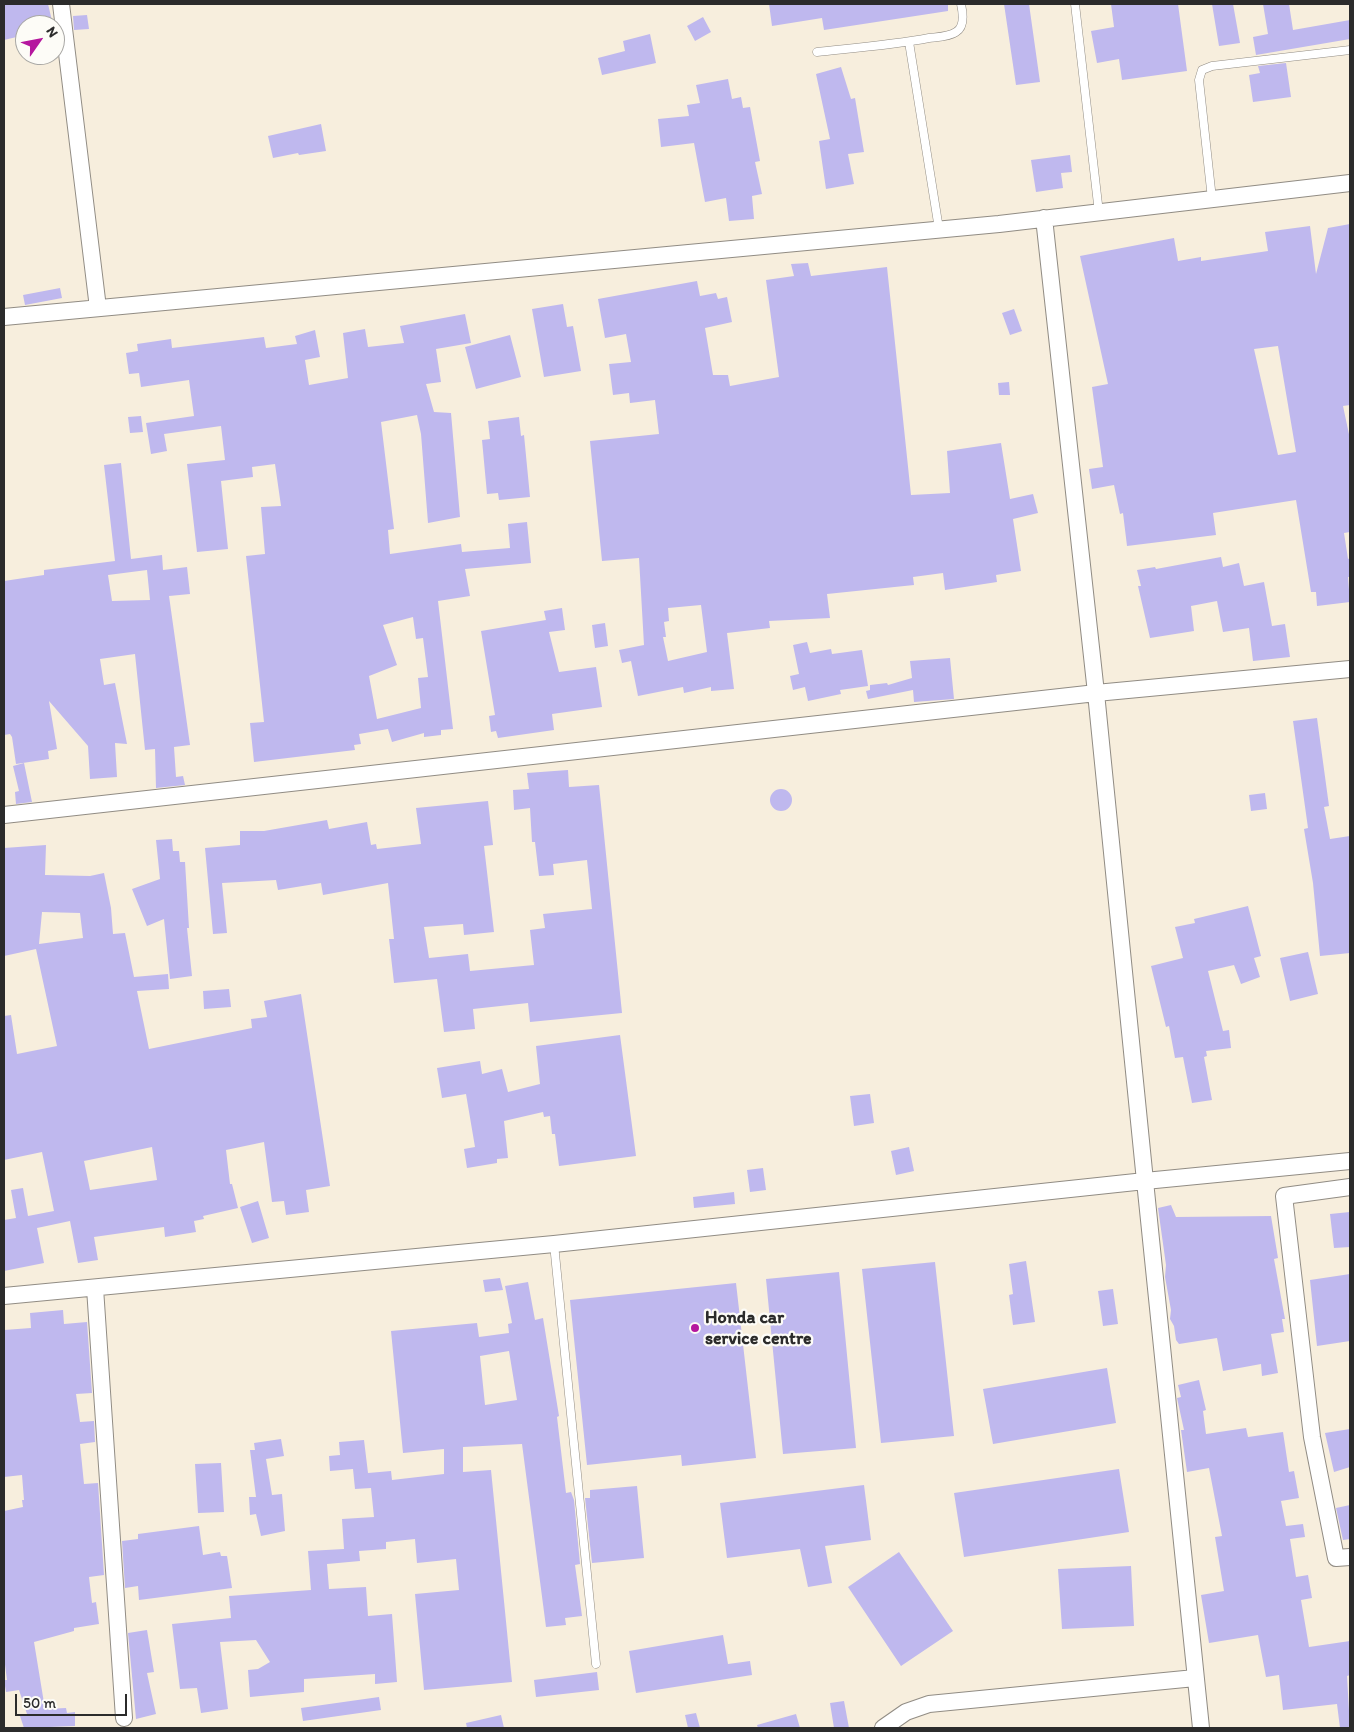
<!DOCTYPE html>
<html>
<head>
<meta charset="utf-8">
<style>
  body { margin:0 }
  #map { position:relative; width:1354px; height:1732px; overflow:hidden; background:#f7eedd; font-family:Itim,sans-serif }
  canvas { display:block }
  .frame { position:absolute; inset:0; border:5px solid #2b2b2b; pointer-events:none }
  .north { position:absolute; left:15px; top:15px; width:50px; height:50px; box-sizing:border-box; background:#fdfcf7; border:1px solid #a9a8a5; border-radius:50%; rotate:57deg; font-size:14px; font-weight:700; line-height:20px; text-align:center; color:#2b2b2b }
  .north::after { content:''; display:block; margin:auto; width:18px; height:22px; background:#b5179e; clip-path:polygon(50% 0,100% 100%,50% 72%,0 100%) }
  .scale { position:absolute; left:15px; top:1694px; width:112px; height:22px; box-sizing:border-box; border:2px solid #2b2b2b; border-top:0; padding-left:6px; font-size:15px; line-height:18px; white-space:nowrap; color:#2b2b2b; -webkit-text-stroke:4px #fdfcf7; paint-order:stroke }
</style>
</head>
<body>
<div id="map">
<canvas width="1354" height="1732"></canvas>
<div class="frame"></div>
<div class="north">N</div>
<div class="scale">50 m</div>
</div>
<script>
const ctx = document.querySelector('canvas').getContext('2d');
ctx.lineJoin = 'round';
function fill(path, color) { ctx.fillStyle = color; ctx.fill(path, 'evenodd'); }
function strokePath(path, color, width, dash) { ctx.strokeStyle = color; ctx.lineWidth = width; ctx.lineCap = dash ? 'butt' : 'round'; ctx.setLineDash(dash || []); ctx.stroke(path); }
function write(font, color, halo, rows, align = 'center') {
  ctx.font = font + ' Itim,sans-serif'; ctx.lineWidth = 4.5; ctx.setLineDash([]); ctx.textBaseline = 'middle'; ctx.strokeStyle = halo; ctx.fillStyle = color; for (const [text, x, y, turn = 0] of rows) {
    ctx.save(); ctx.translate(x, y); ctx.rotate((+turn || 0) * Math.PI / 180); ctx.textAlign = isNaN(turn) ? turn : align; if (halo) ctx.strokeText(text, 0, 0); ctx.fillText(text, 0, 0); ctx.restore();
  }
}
fill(new Path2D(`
  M4 4H48L53 25H25V35L4 40Z
  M769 4H948V11L824 30 822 18 772 26Z
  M1004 4H1029L1040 82 1016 85Z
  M1111 4H1178L1187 71 1122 80 1119 59 1097 63 1091 31 1114 27Z
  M1212 4H1233L1240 43 1219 46Z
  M1263 4H1289L1293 30 1350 20V39L1256 55 1253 37 1268 34Z
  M87 15 89 29 74 30 73 16Z
  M703 17 711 32 695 41 687 26Z
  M650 34 656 63 602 75 598 58 625 51 623 41Z
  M1286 63 1291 97 1253 102 1249 75 1260 73 1258 66Z
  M841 67 851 99 855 98 864 152 848 154 854 184 826 189 819 141 830 139 816 74Z
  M728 79 732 99 741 97 743 108 750 107 760 161 755 162 762 194 752 196 754 219 729 221 726 198 705 202 694 143 661 147 658 119 689 116 687 105 700 103 696 85Z
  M321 124 326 151 299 155 298 153 273 158 268 136Z
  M1070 155 1072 172 1061 173 1063 188 1036 192 1031 160Z
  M1350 224V405L1343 406 1350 439V532L1344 533 1348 559 1350 558V577H1348L1350 602 1317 606 1316 592H1311L1296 500 1213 513 1216 535 1127 546 1123 513 1120 514 1114 485 1092 489 1089 469 1103 467 1092 387 1108 384 1080 256 1174 238 1178 261 1201 257V261L1268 251 1265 232 1310 226 1316 274 1328 228ZM1278 346 1296 452 1278 455 1254 349Z
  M808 263 811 276 887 267 911 495 950 493 947 451 1001 443 1010 499 1033 494 1038 513 1013 519 1021 571 996 575 997 582 945 590 943 573 913 577 914 585 827 594 830 618 769 621 770 628 727 633 734 689 711 691V687L684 693 683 687 638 696 631 661 622 663 619 650 644 645 639 558 602 561 590 441 659 434 655 400 630 403 629 393 613 395 609 364 631 362 626 334 605 338 598 299 697 281 700 296 716 293 718 299 727 297 732 322 705 328 713 375H728L730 386 779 377 766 280 794 276 791 264ZM701 605 707 652 668 661 663 637H666L664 622 669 621 668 608Z
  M60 288 62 298 25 305 23 295Z
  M563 304 567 327 573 326 581 371 544 377 532 309Z
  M1014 309 1022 331 1010 335 1002 313Z
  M465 314 471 343 436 349 441 382 426 384 434 412 451 413 460 517 428 523 421 434 417 415 381 422 394 529 388 530 390 554 461 544 462 552 510 548 508 524 527 522 531 563 465 569 470 596 438 601 453 729 441 730V735L424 737V733L392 742 388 729 359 734 361 744 354 745 355 750 254 762 250 723 264 722 246 556 265 554 261 507 281 506 275 464 252 467 253 477 221 481 228 549 197 552 187 464 225 460 221 426 164 434 167 451 151 454 146 423 194 416 189 380 141 387 139 373 129 374 126 353 138 351 137 344 171 339 172 348 264 337 266 348 297 344 295 336 315 330 320 357 305 360 309 385 348 378 343 333 365 329 368 347 404 343 400 326ZM413 617 416 639 423 638 428 677 418 678 421 708 377 719 369 676 397 665 383 625Z
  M510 335 521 377 476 389 465 347Z
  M1009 382 1010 395H999L998 383Z
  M141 416 143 432 130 433 128 417Z
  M519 417 521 436 524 435 530 497 499 500 498 493 487 494 482 440 490 439 488 421Z
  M121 463 131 559 162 555 163 570 187 567 190 594 169 596 190 745 174 747 176 777 183 776 185 785 156 788 155 749 145 750 135 654 100 659 104 685 115 683 127 744 115 743 117 777 90 779 88 746 49 701 57 749 48 751 49 759 16 764 12 737 10 734 4 735V581L44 575V570L115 561 104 465ZM147 570 150 600 112 601 108 575Z
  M1221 557 1223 567 1239 563 1244 586 1264 582 1272 626 1285 624 1290 657 1253 661 1249 628 1223 632 1217 601 1191 606 1194 631 1150 638 1138 586H1141L1137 570 1155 567 1156 569Z
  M562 608 565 630 549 632 559 672 596 667 602 707 552 714 554 730 498 738 496 731 491 732 489 716 495 715 481 631 546 620 544 611Z
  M605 623 608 646 595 648 592 625Z
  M807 642 810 653 831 649 832 654 862 650 868 686 840 690 841 694 808 701 805 687 793 690 790 676 799 674 793 645Z
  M950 658 954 699 914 702 913 690 868 699 866 691 870 690V685L887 683 888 685 912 678 910 661Z
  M1317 718 1329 806 1324 807 1330 839 1350 836V953L1320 956 1313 883 1304 829 1308 828 1293 721Z
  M24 763 32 802 16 804 15 792 19 791 13 766Z
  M568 770 569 787 599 785 622 1013 530 1022 528 1003 473 1009 475 1029 444 1032 437 979 394 983 389 939H394L388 883 323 895 321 883 278 890 276 880 222 883 227 933 213 934 205 848 240 845V831H264L327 820 329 829 367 822 371 845 376 844 377 849 421 844 416 808 488 801 493 845 484 846 494 932 464 935 463 924 424 927 429 958 468 954 470 971 534 965 530 930 545 928 543 914 592 909 587 860 553 864 554 875 539 876 535 842H532L530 808 514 810 513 790 529 789 527 773Z
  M770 800a11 11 0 1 1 22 0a11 11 0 1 1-22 0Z
  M1265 793 1267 809 1251 811 1249 795Z
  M172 839 173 851H179L180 862H185L189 928H187L192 976 170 979 164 919 147 926 132 889 160 879 156 840Z
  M46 845 45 875 90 876 104 873 111 908 113 934 125 933 134 977 168 974 169 989 137 991 149 1049 252 1028 251 1019 267 1017 264 1001 301 994 330 1186 306 1190 309 1212 286 1215 284 1201 272 1202 264 1142 226 1150 230 1184H232L238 1208 203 1216 204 1219 194 1221 196 1232 165 1237 164 1227 94 1237 98 1260 78 1263 70 1221 37 1228 44 1263 4 1271V1220L16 1218 11 1190 23 1188 28 1216 54 1211 42 1152 4 1160V1016L11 1015 17 1054 57 1046 36 949 4 956V848ZM42 912 80 913 83 938 39 944ZM152 1147 157 1180 90 1190 84 1161Z
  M1248 906 1261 956 1254 958 1260 977 1241 984 1234 965 1208 971 1223 1031 1229 1030 1231 1048 1206 1051 1207 1056 1204 1057 1212 1100 1192 1103 1183 1057 1175 1058 1169 1026 1166 1027 1151 966 1183 958 1175 927 1195 923 1194 919Z
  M1308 952 1318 994 1290 1001 1280 958Z
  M229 989 231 1007 204 1009 203 991Z
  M620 1035 636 1156 559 1166 555 1134H552L550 1116 544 1117 543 1112 504 1121 508 1158 497 1159V1163L467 1168 464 1149 475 1147 466 1094 442 1098 437 1068 480 1061 482 1074 502 1069 508 1092 540 1084 536 1046Z
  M870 1094 874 1123 854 1126 850 1096Z
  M909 1147 914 1171 896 1175 891 1151Z
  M763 1168 766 1190 750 1192 747 1170Z
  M734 1192 735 1204 694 1208 693 1197Z
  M258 1201 269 1238 252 1243 240 1207Z
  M1171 1205 1176 1217 1271 1216 1278 1258 1274 1259 1285 1319H1282L1284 1332 1271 1334 1278 1373 1262 1376 1261 1364 1223 1371 1217 1338 1179 1344 1176 1340 1174 1326 1170 1319 1171 1310 1165 1277 1166 1265 1158 1208Z
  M1350 1212V1247L1334 1248 1330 1214Z
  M1026 1261 1035 1322 1013 1325 1009 1295 1013 1294 1009 1264Z
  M935 1262 954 1436 881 1443 862 1269Z
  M839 1272 856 1448 783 1454 766 1279Z
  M1350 1274V1341L1317 1346 1310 1280Z
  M500 1278 503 1290 485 1292 483 1280Z
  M528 1282 535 1320 543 1318 559 1416 557 1417 566 1493 571 1492 574 1500 580 1564 575 1565 582 1616 565 1618 566 1625 546 1627 522 1444 463 1447V1472L491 1470 512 1682 424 1690 415 1594 459 1590 456 1559 417 1563 415 1539 386 1542V1549L359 1551 360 1561 327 1564 329 1589 366 1587 368 1616 392 1614 397 1682 375 1684V1674L304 1679V1692L250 1697 248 1670 258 1669 270 1662 256 1640 220 1642 228 1709 201 1713 197 1688 180 1689 172 1624 231 1618 229 1596 311 1590 308 1551 344 1549 342 1519 374 1517 371 1488 355 1489 353 1469 330 1471 329 1456 340 1455 339 1442 364 1440 368 1473 391 1471 392 1480 444 1474V1449L403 1453 391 1331 477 1323 479 1337 509 1333 508 1324 512 1323 505 1286ZM509 1351 517 1400 485 1405 480 1356Z
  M736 1283 756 1458 682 1466 681 1455 587 1465 570 1300Z
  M1113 1289 1118 1324 1103 1326 1098 1291Z
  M63 1310 64 1324 87 1322 92 1393 76 1394 80 1422 94 1421 95 1442 80 1444 84 1484 98 1483 104 1575 89 1577 92 1603 96 1602 99 1624 74 1628V1631L34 1642 45 1709 66 1708 67 1713 75 1712V1726L24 1728 20 1716 27 1714 19 1690 6 1692 4 1680H7L4 1657V1511L23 1507 22 1500H24L22 1475 4 1477V1330L31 1328 30 1313Z
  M1107 1368 1116 1423 993 1444 983 1389Z
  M1199 1380 1206 1410 1203 1411 1206 1434 1246 1428 1248 1437 1283 1432 1289 1472 1294 1471 1299 1498 1281 1501 1286 1526 1303 1524 1305 1537 1290 1539 1296 1577 1308 1575 1312 1598 1301 1600 1309 1647 1350 1641V1675L1347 1676 1350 1728H1340L1337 1704 1283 1710 1279 1675 1266 1677 1258 1635 1209 1643 1201 1595 1224 1591 1215 1537 1222 1536 1209 1468 1187 1472 1181 1430H1184L1177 1398 1181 1397 1178 1385Z
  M1350 1429V1467L1334 1472 1325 1433Z
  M281 1439 284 1456 266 1459 272 1495 282 1494 285 1531 261 1536 256 1514 250 1515 249 1497H256L250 1450H255L254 1443Z
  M221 1463 224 1512 198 1513 195 1464Z
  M1119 1469 1129 1532 964 1557 954 1493Z
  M864 1485 871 1540 825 1546 832 1583 808 1587 800 1549 727 1558 720 1503Z
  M637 1486 644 1558 592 1563 585 1498H590V1490Z
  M1350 1505V1539L1343 1540 1336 1508Z
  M199 1526 203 1555 220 1552 221 1556H227L232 1588 139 1600 138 1586 125 1588 122 1541 138 1539V1534Z
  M899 1552 953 1631 901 1666 848 1587Z
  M1131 1566 1134 1626 1062 1629 1058 1569Z
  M147 1630 154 1672 147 1673 156 1714 136 1719 128 1633Z
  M723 1635 728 1664 750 1661 752 1675 636 1693 629 1651Z
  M597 1672 599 1690 536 1697 534 1680Z
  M379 1697 381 1710 303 1721 301 1708Z
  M844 1701 849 1728H834L830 1703Z
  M696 1713 700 1728H688L685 1715Z
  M796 1714 800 1728H758L757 1725Z
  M501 1715 504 1728H467L466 1723Z`), '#bfb8ee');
const lane = new Path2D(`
  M1075 4 1099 213
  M909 42 939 229
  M817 52C854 48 892 45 929 38 937 37 949 37 956 32 965 27 963 13 961 4
  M1212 199 1199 80 1202 70 1212 66 1350 50
  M554 1244 596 1664`);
const street = new Path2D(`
  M61 4 98 308
  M4 317 999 224 1350 183
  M1350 669 1096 693 1145 1181 1350 1161
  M4 815 1096 693 1044 218
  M1350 1187 1284 1196 1312 1437 1336 1558 1350 1557
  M95 1288 124 1718
  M4 1296 554 1244 1145 1181 1201 1728
  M883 1728 906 1712 929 1704 1195 1678`);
strokePath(lane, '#918c84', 9);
strokePath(street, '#918c84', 18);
strokePath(lane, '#fff', 8);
strokePath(street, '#fff', 16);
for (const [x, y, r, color] of [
  [695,1328,5,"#b5179e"]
]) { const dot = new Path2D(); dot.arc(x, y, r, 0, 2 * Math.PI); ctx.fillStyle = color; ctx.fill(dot); strokePath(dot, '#fdfcf7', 2); }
write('bold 18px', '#2b2b2b', '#fdfcf7', [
  ["Honda car",705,1318],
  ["service centre",705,1339]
], 'left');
</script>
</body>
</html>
